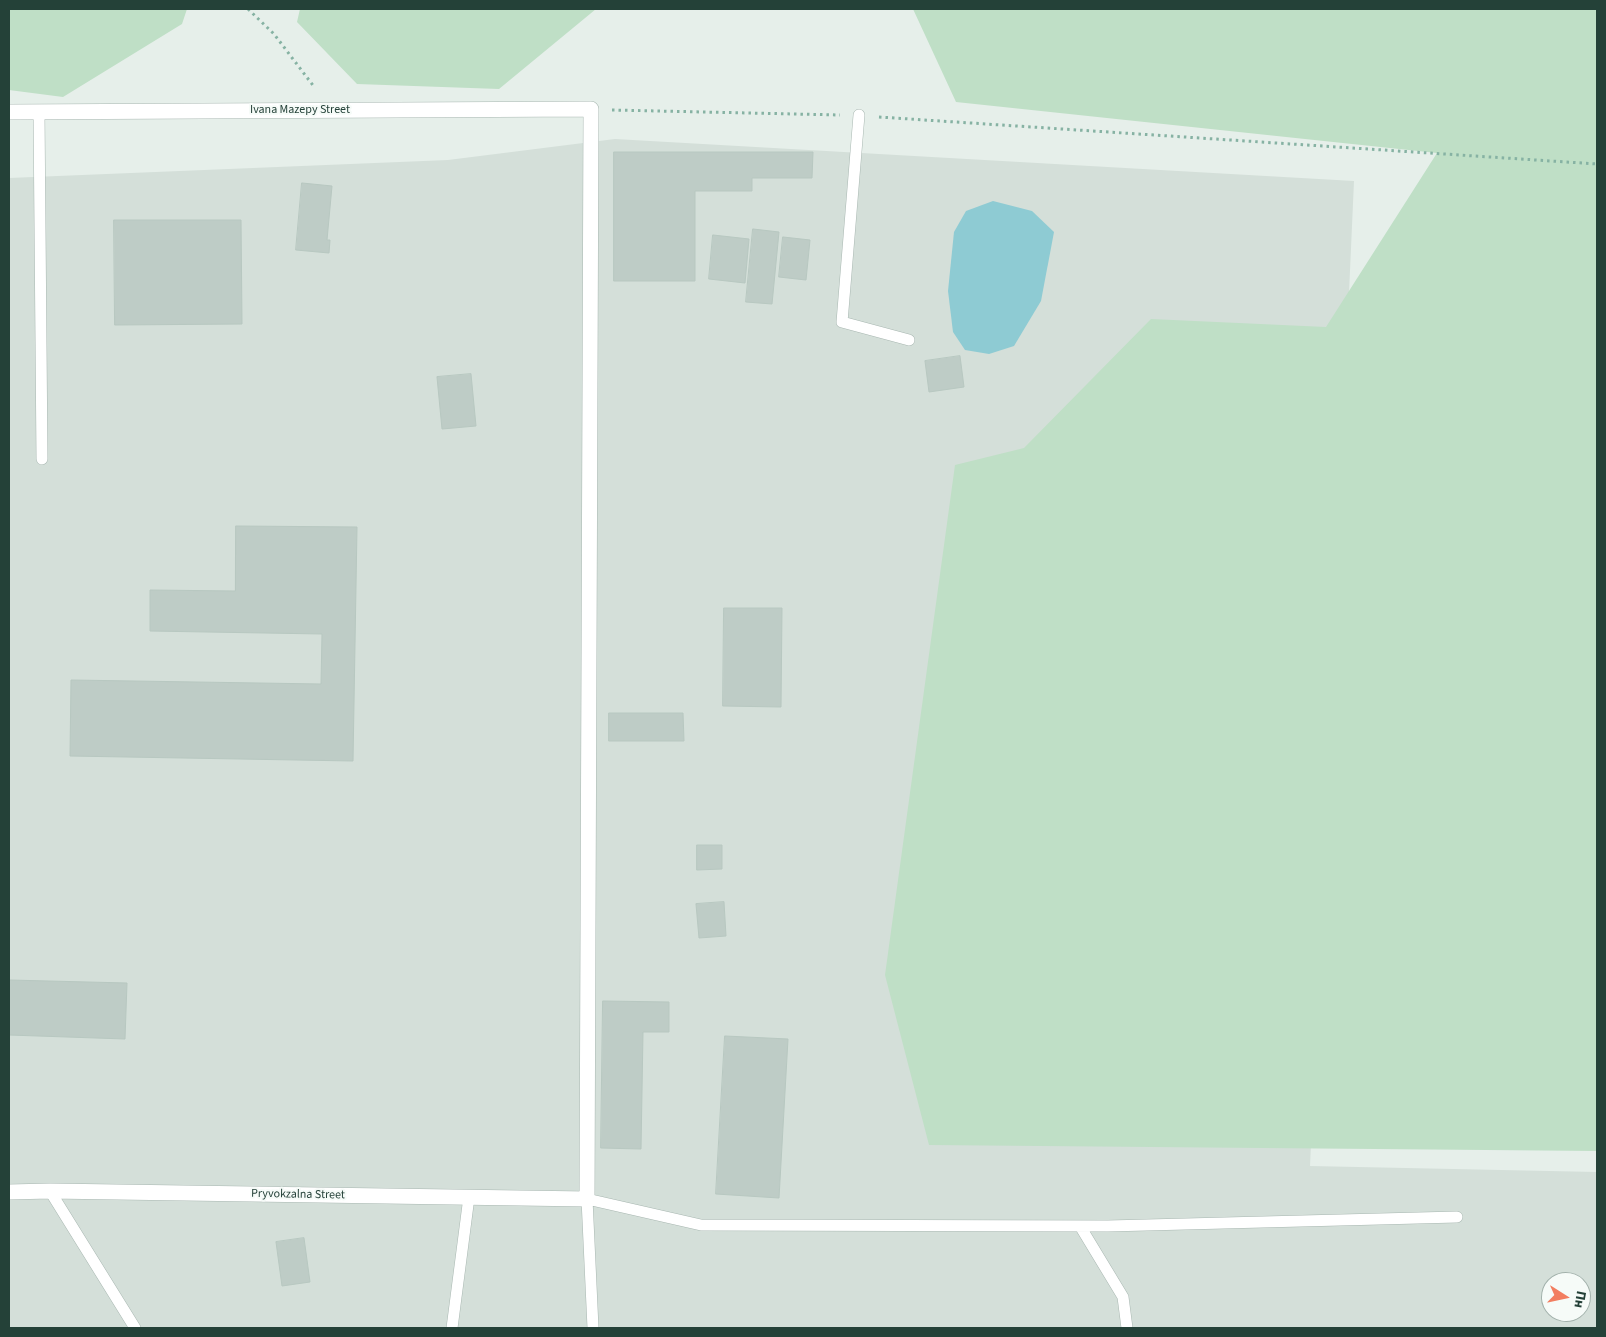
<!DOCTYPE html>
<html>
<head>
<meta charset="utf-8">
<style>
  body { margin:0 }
  #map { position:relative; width:1606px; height:1337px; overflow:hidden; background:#e6efea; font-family:"Source Sans 3",sans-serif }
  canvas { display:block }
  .frame { position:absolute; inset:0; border:10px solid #244138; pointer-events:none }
  .north { position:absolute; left:1541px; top:1272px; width:50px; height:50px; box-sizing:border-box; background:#f6fbf8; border:1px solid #a2b1ab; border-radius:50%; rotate:100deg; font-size:14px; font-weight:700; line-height:20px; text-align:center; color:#244138 }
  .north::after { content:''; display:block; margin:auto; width:18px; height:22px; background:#f27e60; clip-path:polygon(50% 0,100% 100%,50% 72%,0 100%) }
</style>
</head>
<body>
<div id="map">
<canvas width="1606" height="1337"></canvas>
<div class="frame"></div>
<div class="north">Пн</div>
</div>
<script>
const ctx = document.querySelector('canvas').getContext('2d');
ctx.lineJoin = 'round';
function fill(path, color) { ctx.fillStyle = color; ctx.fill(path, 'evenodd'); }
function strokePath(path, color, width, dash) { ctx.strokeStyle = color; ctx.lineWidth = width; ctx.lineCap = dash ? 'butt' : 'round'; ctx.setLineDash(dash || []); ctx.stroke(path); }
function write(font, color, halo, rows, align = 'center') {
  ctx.font = font + ' "Source Sans 3",sans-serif'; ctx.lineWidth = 4; ctx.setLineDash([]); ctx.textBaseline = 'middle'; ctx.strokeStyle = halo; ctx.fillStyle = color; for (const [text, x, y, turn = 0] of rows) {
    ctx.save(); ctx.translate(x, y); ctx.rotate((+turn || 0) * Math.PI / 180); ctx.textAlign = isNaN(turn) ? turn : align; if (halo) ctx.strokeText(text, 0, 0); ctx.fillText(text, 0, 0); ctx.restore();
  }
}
fill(new Path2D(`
  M615 139 1354 181 1310 1166 1597 1172V1328H9V178L448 160ZM1551 1282H1581V1312H1551Z`), '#d4dfd9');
fill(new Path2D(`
  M9 9H187L182 24 63 97 9 90Z
  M300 9H596L499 89 357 84 297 22Z
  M913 9H1597V1151L929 1145 885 975 955 465 1024 448 1151 319 1326 327 1437 153 956 102Z`), '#bfdfc6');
fill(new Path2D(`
  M993 201 1032 211 1054 232 1041 301 1014 346 989 354 965 350 953 332 948 291 954 232 966 211Z`), '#8ecbd3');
const building = new Path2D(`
  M614 152H813L812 178H752V191H695V281H614Z
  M302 183 332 186 327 240H330L329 253 296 250Z
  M114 220H241L242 324 115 325Z
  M753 229 779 232 772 304 746 302Z
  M713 235 749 239 745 283 709 279Z
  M783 237 810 240 806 280 779 277Z
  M960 356 964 387 929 392 925 361Z
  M471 374 476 426 442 429 437 377Z
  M236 526 357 527 353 761 70 756 71 680 321 684 322 634 150 631V590L235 591Z
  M724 608H782L781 707 723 706Z
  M609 713H683L684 741H609Z
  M697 845H722V869L697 870Z
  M724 902 726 936 699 938 696 904Z
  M9 980 127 983 125 1039 9 1035Z
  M603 1001 669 1002V1032H643L641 1149 601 1148Z
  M725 1036 788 1039 779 1198 716 1194Z
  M304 1238 310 1282 282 1286 276 1242Z`);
fill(building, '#beccc6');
strokePath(building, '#b8c8c1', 1);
const service = new Path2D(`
  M39 111 42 459
  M859 115 842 322 909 340
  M50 1191 135 1328
  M1080 1226 1123 1297 1127 1328
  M452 1328 469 1197
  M593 1328 587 1199 701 1225 1108 1226 1457 1217`);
const minor = new Path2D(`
  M9 112 591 109 587 1199 50 1191 9 1192`);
strokePath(service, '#a8b7b1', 12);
strokePath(minor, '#a8b7b1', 16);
strokePath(new Path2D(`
  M248 9 274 34 315 88
  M612 110 840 115
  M879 117 1597 164`), '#86b2a3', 3, [2.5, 4]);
strokePath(service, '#fff', 11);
strokePath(minor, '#fff', 15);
write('12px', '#244138', '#f6fbf8', [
  ["Ivana Mazepy Street",300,110],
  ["Pryvokzalna Street",298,1195,1]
]);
</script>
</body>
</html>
